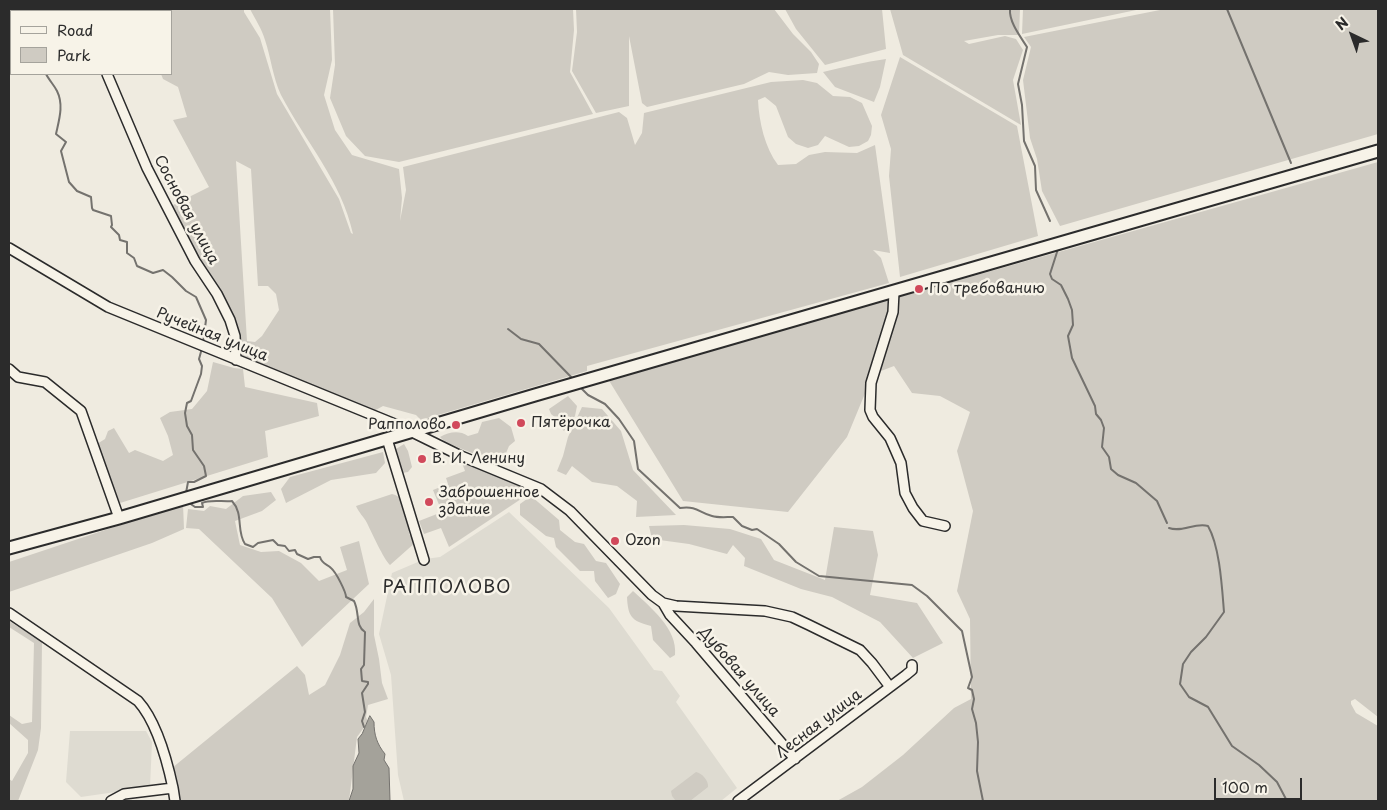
<!DOCTYPE html>
<html>
<head>
<meta charset="utf-8">
<style>
  body { margin:0 }
  #map { position:relative; width:1387px; height:810px; overflow:hidden; background:#efebe0; font-family:"Playpen Sans",sans-serif }
  canvas { display:block }
  .frame { position:absolute; inset:0; border:10px solid #2b2b2b; pointer-events:none }
  .legend { position:absolute; left:10px; top:10px; width:162px; height:65px; box-sizing:border-box; background:#f7f3e8; border:1px solid #a5a39c; margin:0; padding:6px 9px; list-style:none; font-size:15px; color:#2b2b2b }
  .legend li { display:flex; align-items:center; gap:10px; height:25px }
  .legend b { width:25px; border:1px solid #a5a39c }
  .north { position:absolute; left:1327px; top:10px; width:50px; height:50px; -webkit-text-stroke:4px #f7f3e8; paint-order:stroke; rotate:318deg; font-size:14px; font-weight:700; line-height:20px; text-align:center; color:#2b2b2b }
  .north::after { content:''; display:block; margin:auto; width:18px; height:22px; background:#2b2b2b; clip-path:polygon(50% 0,100% 100%,50% 72%,0 100%) }
  .scale { position:absolute; left:1214px; top:778px; width:88px; height:22px; box-sizing:border-box; border:2px solid #2b2b2b; border-top:0; padding-left:6px; font-size:15px; line-height:18px; white-space:nowrap; color:#2b2b2b; -webkit-text-stroke:4px #f7f3e8; paint-order:stroke }
</style>
</head>
<body>
<div id="map">
<canvas width="1387" height="810"></canvas>
<div class="frame"></div>
<ul class="legend">
<li><b style="height:6px;background:#f7f3e8"></b>Road</li>
<li><b style="height:14px;background:#cfcbc2"></b>Park</li>
</ul>
<div class="north">N</div>
<div class="scale">100 m</div>
</div>
<script>
const ctx = document.querySelector('canvas').getContext('2d');
ctx.lineJoin = 'round';
function fill(path, color) { ctx.fillStyle = color; ctx.fill(path, 'evenodd'); }
function strokePath(path, color, width, dash) { ctx.strokeStyle = color; ctx.lineWidth = width; ctx.lineCap = dash ? 'butt' : 'round'; ctx.setLineDash(dash || []); ctx.stroke(path); }
function write(font, color, halo, rows, align = 'center') {
  ctx.font = font + ' "Playpen Sans",sans-serif'; ctx.lineWidth = 5; ctx.setLineDash([]); ctx.textBaseline = 'middle'; ctx.strokeStyle = halo; ctx.fillStyle = color; for (const [text, x, y, turn = 0] of rows) {
    ctx.save(); ctx.translate(x, y); ctx.rotate((+turn || 0) * Math.PI / 180); ctx.textAlign = isNaN(turn) ? turn : align; if (halo) ctx.strokeText(text, 0, 0); ctx.fillText(text, 0, 0); ctx.restore();
  }
}
fill(new Path2D(`
  M509 512 609 608 654 670 662 671 680 696 676 702 737 788 721 801H404L398 775 391 675 379 634 392 573 425 559 440 557Z
  M70 731H146L152 742 150 787 81 797 66 782Z`), '#dedbd1');
fill(new Path2D(`
  M168 9H244V12L260 38 277 94 339 199 351 233 353 234C342 182 305 141 281 95 273 78 271 58 265 40 262 29 255 19 250 9H330L332 60 324 95 335 130 352 155 399 169 402 198 400 221 406 190 403 167 619 112 627 118 635 145 642 133 644 113 771 82 803 80 817 83 833 96 850 97 862 103 872 126 871 135 868 141 859 146 849 147 825 136 818 145 808 148 796 144 788 137 776 106 765 97 758 100C759 122 765 148 778 165L796 164 809 155 825 152 857 153 875 145 890 253 873 250 881 258 889 283 587 366V371L421 420 416 415 383 406 374 411 242 357C237 312 221 294 198 257 188 240 180 223 171 206L209 187 173 120 187 117 178 87 163 79 161 74H171V11H168ZM236 161 251 169 258 286H268L276 294 279 310 262 336 255 342 247 341Z
  M333 9H573L574 30 570 72 593 114 399 162 365 156 346 136 330 98 335 65Z
  M576 9H774L793 34 811 52 819 64 817 73 788 75 769 72 744 84 647 107 642 103 629 36V106L596 113 572 71 577 32Z
  M785 9H882L886 49 825 65 796 29Z
  M890 9H1020L1019 35H998L964 41 969 44 1005 36 1016 39 1023 50 1013 80 1021 125 903 55Z
  M1023 9H1141L1022 34Z
  M1165 9H1378V134L1060 226 1042 191 1037 159 1030 138 1023 80 1031 47 1024 37Z
  M900 57 1017 126 1038 236 900 277 889 176 891 149 881 115Z
  M886 59 880 87 874 102 835 87 823 72C844 67 865 62 886 59Z
  M1378 162V717L1355 699 1351 701V704L1356 713 1378 726V801H837L862 787 903 755 954 708 971 699 970 619 957 591 973 511 957 451 970 412 940 396 912 393 894 366 873 374 847 437 788 512 683 501 608 379Z
  M213 362 234 368 243 369 245 387 317 403 319 416 265 431 268 457 120 503 97 444 105 439 108 431 114 428 129 453 135 450 163 461 173 455 168 436 160 418 170 412 192 409 207 391Z
  M568 396 577 406 575 416 564 431 558 425 556 418 551 414 549 409Z
  M582 407 602 409 621 431 633 470 676 515 636 517 637 501 617 486 592 482 572 466 566 475 557 471 563 456 568 437Z
  M499 418 511 427 515 441 509 446 501 465 490 456 477 455 445 442 440 437C449 432 459 430 468 436L478 433 482 422Z
  M404 444 408 451 412 467 408 472 402 473 397 461 396 449Z
  M383 452 385 463 376 473 331 480 286 503 281 489 290 477Z
  M461 460 522 485 533 491 449 547 441 528 424 534 419 521 442 512 433 490 448 484 446 478 465 471Z
  M271 492 276 500 262 511 235 521 240 545 261 552 279 551 301 563 319 581 347 570 340 547 359 541 369 584 302 647 272 598 199 529 186 528 188 509 204 511 210 506 226 509 243 496Z
  M392 494C406 497 408 517 412 529L409 530V534L416 542 390 565C384 560 371 531 367 523 364 517 359 513 356 506Z
  M531 496 559 520 560 530 575 542 584 544 596 561 606 563 620 584 616 594 608 598 595 581 594 571H580L556 547 554 538 546 536 520 515V504Z
  M183 504 184 529 152 543 9 592V562Z
  M684 525 730 529 761 539 774 560 825 580 834 527 873 531 878 555 870 595 917 603 943 643 913 658 880 622 832 597 801 589 744 566 745 558 733 545 727 554 689 544 652 539 649 526Z
  M633 591C650 607 678 629 675 655L670 658 653 640 651 626C631 621 628 616 627 597Z
  M374 599V635L379 659 382 683 388 699 368 705 366 717 368 722 357 737 349 801H180L172 768 297 666 305 675 309 695 325 685 340 655 350 623 364 612Z
  M9 621 42 642 41 728 38 750 18 801H9V779L12 781 28 753V740L9 723V715L22 724 32 722 34 643 9 627Z
  M696 772C702 773 709 781 708 787L690 801H676L672 796 671 791Z`), '#cfcbc2');
const water = new Path2D(`
  M370 716 374 722C374 735 377 744 385 754L384 760 389 768 390 801H349L353 789V766L359 753 358 739 362 734Z`);
fill(water, '#a4a29a');
strokePath(water, '#74726e', 1);
strokePath(new Path2D(`
  M1010 9C1009 22 1020 36 1027 47L1018 84 1022 105 1024 141 1035 166 1036 190 1050 221
  M1227 9 1291 163
  M46 74C49 80 54 85 57 91 64 105 59 120 56 134L66 142 61 151 69 182 77 191 91 197 92 208 93 210 111 216 112 225 111 227 119 235 120 240 127 242V253L134 258 137 266 153 273 163 270 172 277 186 291 196 297 206 320 203 343
  M1058 249 1050 274 1052 279 1061 285 1068 299 1072 310 1073 325 1068 336 1072 358 1095 406 1096 414 1101 420 1104 428 1102 447 1109 457 1111 469 1118 475 1136 483 1157 501 1167 523
  M508 329 521 339 539 344 574 380
  M580 387 588 395 605 404 619 419 634 441 638 469 680 508C698 506 698 512 712 516 718 518 726 517 733 517L742 526 752 530 757 529 779 544 796 562 819 576 912 585 927 596 962 631 972 677 968 688 972 690 974 699 972 709 976 723 978 742 977 771 983 801
  M186 493 188 482H194L206 476 204 466 193 450 192 435 187 426 185 413 187 403 191 401 201 374 202 366 199 359 202 348
  M188 502 195 507H203L202 503C210 499 223 502 232 501 244 514 236 531 245 544L253 547 258 543 273 540 278 545 285 546 289 551 295 550 297 554 308 559 314 557H320C322 564 327 564 331 568 336 572 346 592 346 597L354 601C360 613 355 626 365 632L364 665 361 669 362 681 368 682V684L362 693 365 712 362 721 364 727
  M1169 528C1182 533 1195 522 1208 526 1220 547 1222 588 1224 612L1206 637 1191 652 1183 664 1180 684 1189 697 1208 707 1232 746 1259 765 1277 782 1287 801`), '#74726e', 2);
const minor = new Path2D(`
  M80 9 81 11
  M107 74 147 168 195 261 217 294 230 320 235 336 236 360
  M9 248 108 307 402 427 461 456 541 489 570 511 652 595 663 603 676 606 765 611 792 617 809 625 860 650 872 663 890 687
  M894 292 893 312 871 383 870 410 873 417 890 438 894 447 901 463 905 493 913 508 923 521 945 526
  M9 369 18 377 45 382 81 411 119 518
  M387 439 424 560
  M663 603 670 615 696 643 795 759
  M9 613 138 701C157 722 167 760 173 788
  M111 801 124 794 173 788 175 801
  M738 801 906 675 912 670V665`);
const major = new Path2D(`
  M9 548 119 518 535 395 1378 151`);
strokePath(minor, '#2b2b2b', 12);
strokePath(major, '#2b2b2b', 15);
strokePath(minor, '#f7f3e8', 9);
strokePath(major, '#f7f3e8', 11);
for (const [x, y, r, color] of [
  [919,289,5,"#d1495b"],
  [521,423,5,"#d1495b"],
  [456,425,5,"#d1495b"],
  [422,459,5,"#d1495b"],
  [429,502,5,"#d1495b"],
  [615,541,5,"#d1495b"]
]) { const dot = new Path2D(); dot.arc(x, y, r, 0, 2 * Math.PI); ctx.fillStyle = color; ctx.fill(dot); strokePath(dot, '#f7f3e8', 2); }
write('15px', '#2b2b2b', '#f7f3e8', [
  ["Сосновая улица",186,210,62],
  ["Ручейная улица",212,335,22],
  ["Дубовая улица",739,672,49],
  ["Лесная улица",819,724,-37]
]);
write('15px', '#2b2b2b', '#f7f3e8', [
  ["По требованию",929,289],
  ["Пятёрочка",531,423],
  ["Рапполово",446,425,"right"],
  ["В. И. Ленину",432,459],
  ["Заброшенное",439,493],
  ["здание",439,510],
  ["Ozon",625,541]
], 'left');
ctx.letterSpacing = '1px';
write('18px', '#2b2b2b', '#f7f3e8', [
  ["РАППОЛОВО",447,588]
]);
ctx.letterSpacing = '0px';
</script>
</body>
</html>
